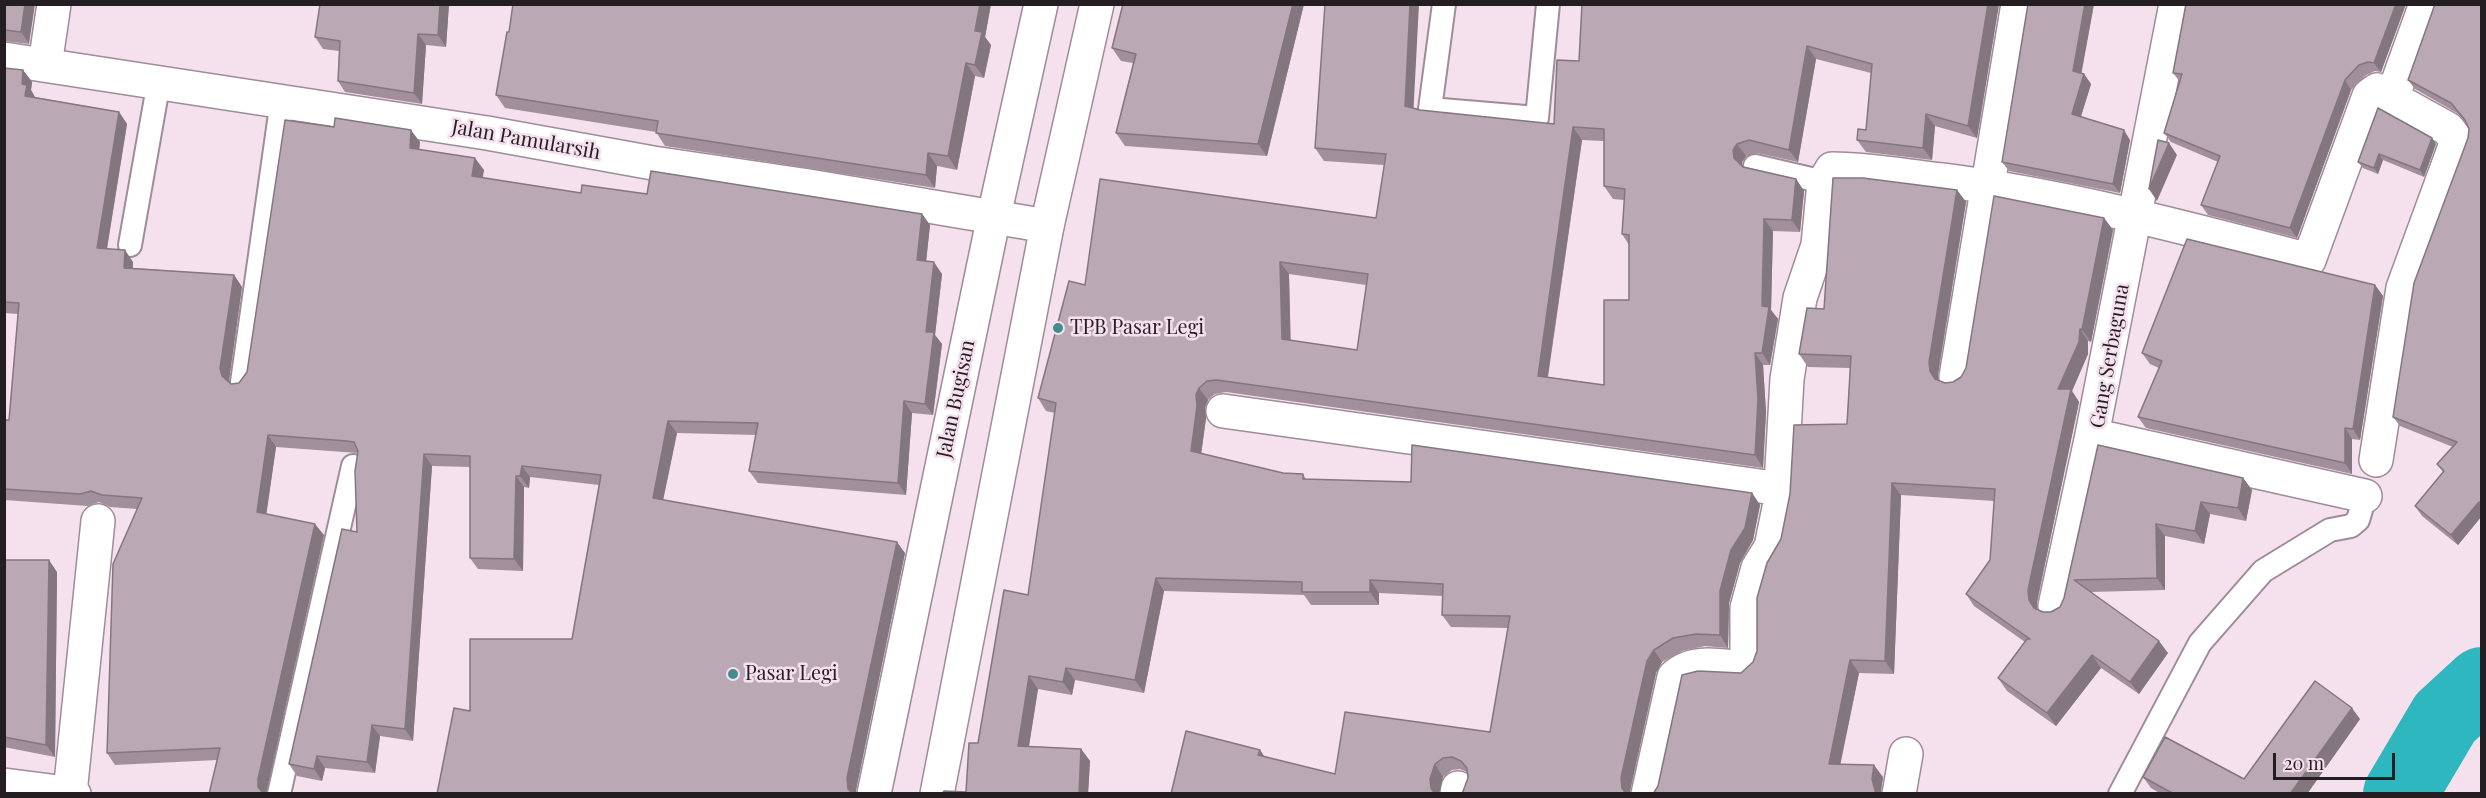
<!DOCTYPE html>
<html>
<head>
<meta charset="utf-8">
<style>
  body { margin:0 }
  #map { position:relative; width:2486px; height:798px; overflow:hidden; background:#f5e1ee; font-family:"Playfair Display",serif }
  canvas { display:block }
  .frame { position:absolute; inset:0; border:6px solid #241d22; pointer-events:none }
  .scale { position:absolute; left:2273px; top:753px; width:122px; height:27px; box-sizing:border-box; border:3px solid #241d22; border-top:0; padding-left:8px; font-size:18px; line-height:21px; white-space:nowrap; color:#241d22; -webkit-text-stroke:4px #f5e1ee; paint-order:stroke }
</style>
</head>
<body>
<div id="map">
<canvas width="2486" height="798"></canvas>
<div class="frame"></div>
<div class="scale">20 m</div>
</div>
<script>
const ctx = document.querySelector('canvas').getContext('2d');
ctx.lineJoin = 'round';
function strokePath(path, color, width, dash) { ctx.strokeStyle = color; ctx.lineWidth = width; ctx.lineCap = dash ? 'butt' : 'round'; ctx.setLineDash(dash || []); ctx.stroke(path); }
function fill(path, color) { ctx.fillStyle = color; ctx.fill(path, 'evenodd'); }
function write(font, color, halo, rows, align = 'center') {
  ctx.font = font + ' "Playfair Display",serif'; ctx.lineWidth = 5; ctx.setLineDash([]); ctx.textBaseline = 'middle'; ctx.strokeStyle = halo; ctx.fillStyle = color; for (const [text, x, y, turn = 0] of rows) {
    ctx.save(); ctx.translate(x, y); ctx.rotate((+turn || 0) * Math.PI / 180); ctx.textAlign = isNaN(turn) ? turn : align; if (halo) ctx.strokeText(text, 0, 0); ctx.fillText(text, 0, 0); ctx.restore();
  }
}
strokePath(new Path2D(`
  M2400 794 2445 718 2482 684`), '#2eb7bf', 74);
const lane = new Path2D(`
  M1444 4 1430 109 1537 118 1548 4
  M1755 166 1824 182
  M130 245 159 81
  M242 382 282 100
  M279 794 353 466
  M2120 794 2200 643 2263 571 2330 530 2351 526 2358 520 2365 496`);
const street = new Path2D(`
  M2176 4 2092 435 2365 496
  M4 59 487 133 653 163 809 186 1047 226
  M45 65 54 4
  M1956 377 2018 4
  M1223 411 1781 489
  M2376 460 2403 288 2457 141 2448 129 2392 98
  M2055 606 2092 435
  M4 785 74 794
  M70 793 98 521
  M1457 794 1458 788
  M1648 794 1674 677C1692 659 1720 666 1743 668L1747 663V608L1758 568 1771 547 1780 503 1787 379 1800 298 1818 245 1824 182 1832 169C1869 169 1905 176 1942 180 2067 196 2187 228 2309 260L2369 96 2377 90 2392 98 2426 4
  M1899 794 1906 754`);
const primary = new Path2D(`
  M874 794 994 216 1041 4
  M937 794 1047 226 1097 4`);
strokePath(lane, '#9e8c98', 26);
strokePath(street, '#9e8c98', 36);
strokePath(primary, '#9e8c98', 36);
strokePath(lane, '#fff', 22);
strokePath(street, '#fff', 33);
strokePath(primary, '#fff', 33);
fill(new Path2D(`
  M4 4 29 44 4 41Z
  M320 4H449L446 47 426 45 422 104 345 92 338 81 339 51 323 49 315 37Z
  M513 4H991L985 37 991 45 984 78 975 76 957 170 937 166 935 188 665 146 656 132 505 108 496 95 509 32Z
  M1123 4H1304L1267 156 1125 146 1116 133 1133 63 1121 61 1112 48Z
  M1999 4 1977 138 1935 126 1932 160 1866 152 1857 140 1866 130 1871 73 1816 59 1798 162 1757 153 1746 156 1742 162V166L1796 179 1804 191 1800 232 1773 231 1771 310 1778 319 1770 365H1763L1766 412 1763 468 1226 392 1215 394 1208 400 1205 408 1206 418 1201 453 1283 473 1303 474 1306 479 1752 493 1760 505 1753 540 1740 563 1729 603 1728 648 1705 646 1682 651 1662 662 1656 673 1630 791V794H1462L1468 778 1467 772 1460 769 1452 770 1443 777 1439 794H1171L1260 750 1264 757 1335 774 1490 732 1508 628 1451 627 1442 615 1443 596 1379 593V605H1311L1304 595 1164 591 1144 693 1075 680 1072 695 1038 689 1029 746 1081 749 1090 761 1088 794H942L966 792 978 743 1028 595 1055 413 1046 411 1038 398 1085 285 1376 218 1384 165 1324 161 1315 148 1414 108 1420 110 1554 124 1579 61ZM1582 140 1604 141V186L1613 199 1624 200 1622 234 1629 245V300L1604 385 1548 377ZM1289 274 1366 285 1357 350 1290 340Z
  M2028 4H2094L2081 74H2084L2091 84 2081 116 2130 140 2120 193 2009 171 2002 162Z
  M2186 4H2406L2381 72 2375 71 2366 75 2351 90 2297 238 2208 215 2201 205 2218 162 2171 142 2164 133 2180 82 2173 73Z
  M2481 4V517L2458 545 2422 516 2415 506 2443 472 2437 464 2453 447 2400 426 2393 417 2468 138 2469 129 2466 123 2457 113 2415 89 2408 80Z
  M4 68 23 70 32 82 31 90 35 97 119 112 127 124 107 249 133 262V268L234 275 242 287 229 380 231 384 239 383 420 142 419 150 484 170 482 178 581 193 647 194 922 214 930 225 926 261 942 274 935 335 942 344 933 415 912 413 906 495 758 483 749 471 756 435 677 433 663 500 905 553 856 790V794H437L470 711 572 639 599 485 530 477 529 488 524 487 523 571 478 569 470 558V467L432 466 413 741 380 736 375 773 325 768 322 781 297 776 289 764 357 532V453L276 447 266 514 324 535 266 791 217 760 115 765 107 753 137 509 110 507 99 502 88 506 4 500V420H9L18 314 4 313Z
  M2378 108 2436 144 2424 177 2383 160 2378 174 2363 168 2358 162Z
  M1957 190 1966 202 1938 374V380L1945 383 1953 382 1961 377 2104 218 2113 230 2091 342 2088 341V354L2072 391 2079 402 2037 602V609L2043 612H2051L2060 607 2064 598 2098 445 2243 478 2252 490 2246 521 2210 514 2204 544 2165 536V590L2091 592 2168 653 2139 694 2101 668 2056 726 2007 691 1998 678 2025 642 1974 606 1966 594 1990 560 1994 501 1901 495 1894 674 1859 673 1840 764 1883 777 1881 791 1653 794 1741 673 1753 662 1847 424 1850 368 1808 367 1799 354 1824 309Z
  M2375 285 2383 296 2360 440 2352 439V474L2146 428 2138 417 2159 368 2150 364 2142 353Z
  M4 560 57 572 55 757 4 747Z
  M2360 719 2307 794H2161L2151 788 2143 777 2244 779Z`), '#a1909c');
fill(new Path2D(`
  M25 4H35L29 44 21 32Z
  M440 4H449L446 47 438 35Z
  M980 4H991L985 37 991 45 984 78 975 65V31Z
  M1293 4H1304L1267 156 1258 144Z
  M1410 4H1419L1413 119 1405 106Z
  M1988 4H1999L1977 138 1968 126Z
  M2085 4H2094L2080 81 2073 71Z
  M2396 4H2406L2381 72 2374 63Z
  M418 34 426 45 422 104 414 93Z
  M1807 46 1816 59 1798 162 1789 150Z
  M966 63 975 76 957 170 948 156Z
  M23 70 32 82 31 90 35 97 25 96 22 84Z
  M2084 74 2091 84 2079 123 2072 114Z
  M2345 80 2351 90 2297 238 2290 228Z
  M119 112 127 124 105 260 97 248Z
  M1926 114 1935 126 1932 160 1923 148Z
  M1573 127 1582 140 1546 388 1538 376Z
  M411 130 420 142 418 160 410 148Z
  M2124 130 2130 140 2120 193 2113 184Z
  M2432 138 2436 144 2424 177 2420 170Z
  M2169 143 2177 155 2157 201 2149 189Z
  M1737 144 1746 156 1742 162V170L1734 158 1733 150Z
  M928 153 937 166 935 188 926 175Z
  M2379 154 2383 160 2378 174 2374 168Z
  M475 158 484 170 481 188 472 176Z
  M1796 179 1804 191 1800 232 1792 220Z
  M1957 190 1966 202 1938 374V383L1930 371 1929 362Z
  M922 214 930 225 925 272 917 260Z
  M2104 218 2113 230 2091 342 2082 330Z
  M1764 219 1773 231 1771 310 1778 319 1770 365 1762 353Z
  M125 250 133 262 132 279 124 268Z
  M934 262 942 274 935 335 942 344 933 415 925 404 926 332Z
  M1280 262 1289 274 1291 351 1282 339Z
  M234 275 242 287 229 380 230 388 222 376 220 368Z
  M2375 285 2383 296 2360 440 2353 429Z
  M2080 329 2088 341V354L2072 391 2079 402 2037 602V612L2029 600 2028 590 2058 389Z
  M1755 353 1763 365 1766 412 1763 468 1755 455Z
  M1199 388 1208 400 1205 408 1206 418 1200 463 1191 451 1196 395Z
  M904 401 912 413 906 495 898 483Z
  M668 421 677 433 661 510 653 498Z
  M2345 428 2352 439V474L2345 463Z
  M268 435 276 447 265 524 257 512Z
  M424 454 432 466 413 741 405 729Z
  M522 466 530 477 529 488 520 476Z
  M516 476 524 487 523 571 514 559Z
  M2243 478 2252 490 2246 521 2238 508Z
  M1892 483 1901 495 1894 674 1885 661Z
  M1752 493 1760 505 1753 540 1740 563 1729 603 1728 648 1720 635V591L1731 550Z
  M2201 502 2210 514 2204 544 2195 531Z
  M2479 502 2481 506V517L2458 545 2451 535Z
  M315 524 324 535 266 794H263L258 787V779Z
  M2156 524 2165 536V590L2157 578Z
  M897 542 905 553 856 790V794H852L848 789 847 778Z
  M49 560 57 572 55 757 46 745Z
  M1156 578 1164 591 1144 693 1135 680Z
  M1370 580 1379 593V605L1370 592Z
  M2159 641 2168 653 2139 694 2130 682Z
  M1654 650 1662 662 1656 673 1630 791V794H1626L1622 788 1621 778 1647 661Z
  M2092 655 2101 668 2056 726 2047 713Z
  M1850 660 1859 673 1838 776 1829 764Z
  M1066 668 1075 680 1072 695 1063 682Z
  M1029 676 1038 689 1027 758 1018 746Z
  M2352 708 2360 719 2307 794H2290Z
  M372 725 380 736 375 773 367 762Z
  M1081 749 1090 761 1088 794H1079Z
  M1260 750 1268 762 1258 755Z
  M317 756 325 768 322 781 314 769Z
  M1435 764 1443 777 1439 794H1435L1431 788 1430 779Z
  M1874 765 1883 777 1881 791V794H1876L1872 779Z`), '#83767f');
const building = new Path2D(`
  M4 4H25L21 32 4 30Z
  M320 4H440L438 35 418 34 414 93 338 81 340 41 315 37Z
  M513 4H980L975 31 982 32 975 65 966 63 948 156 928 153 926 175 656 133 658 121 496 95 507 32H509Z
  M1123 4H1293L1258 144 1116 133 1136 54 1112 48Z
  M1325 4H1410L1405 106 1420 110 1554 124 1557 60 1579 61 1582 4H1988L1968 126 1926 114 1923 148 1857 140 1858 129 1866 130 1872 64 1807 46 1789 150 1749 140 1737 144 1733 150 1734 158 1743 167 1796 179 1792 220 1764 219 1762 306 1769 307 1762 353H1755L1758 400 1755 455 1217 380 1207 381 1199 388 1196 395 1197 406 1191 451 1283 473 1303 474V479L1411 482 1412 445 1752 493 1745 528 1731 550 1720 591V635L1696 634 1673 638 1654 650 1647 661 1621 778 1622 788 1626 794H1462L1468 778 1467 768 1461 761 1452 757 1443 758 1435 764 1430 779 1431 788 1435 794H1171L1186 731 1260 750 1258 755 1335 774 1345 712 1490 732 1510 616 1442 615 1443 584 1370 580V592H1302V582L1156 578 1135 680 1066 668 1063 682 1029 676 1018 746 1081 749 1079 794H942L944 791 966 792 969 743H978L1004 590 1028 595 1056 403 1038 398 1069 281 1085 285 1100 179 1376 218 1386 154 1315 148ZM1573 127 1604 129V186L1625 189 1622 234 1629 235V300H1604V385L1538 376ZM1280 262 1368 274 1357 350 1282 339Z
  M2028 4H2085L2073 71 2084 74 2072 114 2124 130 2113 184 2002 162Z
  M2186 4H2396L2374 63 2368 62 2359 65 2345 80 2290 228 2201 205 2220 156 2164 133 2182 74 2173 73Z
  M2435 4H2481V505L2479 502 2451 535 2415 506 2444 471 2437 464 2457 442 2393 417 2414 283 2468 138 2469 129 2465 120 2451 103 2408 80Z
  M4 68 23 70 22 84 27 85 25 96 119 112 97 248 125 250 124 268 234 275 220 368 222 376 231 384 239 383 247 372 285 120 334 127 335 118 411 130 410 148 475 158 472 176 581 193 582 185 647 194 651 171 922 214 917 260 934 262 926 332H934L925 404 904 401 898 483 749 471 758 423 668 421 653 498 897 542 847 778 848 789 853 794H437L454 708 470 711V639H572L601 475 522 466 520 476H516L514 559 470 558V456L424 454 405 729 372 725 367 762 317 756 314 769 289 764 342 529 357 532 355 471 358 451 354 442 347 441 268 435 257 512 315 524 258 779V787L264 794H209L220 748 107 753 113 564 142 498 102 495 91 491 80 494 4 489V420H9L19 303 4 302Z
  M2378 108 2432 138 2420 170 2379 154 2374 168 2358 162Z
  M2158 140 2169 143 2149 189Z
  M1833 178H1863L1957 190 1929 362 1930 371 1935 379 1945 383 1953 382 1961 377 1966 368 1994 196 2104 218 2082 330 2080 329 2079 342 2058 389H2071L2028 590 2029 600 2034 608 2043 612H2051L2060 607 2064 598 2098 445 2243 478 2238 508 2201 502 2195 531 2156 524 2157 578 2074 580 2159 641 2130 682 2092 655 2047 713 1998 678 2027 639H2030L1966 594 1990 560 1995 489 1892 483 1885 661 1850 660 1829 764 1874 765 1872 779 1876 794H1653L1658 786 1682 675 1698 671 1741 673 1753 662 1757 651V598L1767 563 1781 539 1790 494 1794 425 1847 424 1851 356 1799 354 1807 308 1824 309Z
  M2187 239 2375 285 2353 429 2345 428V463L2138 417 2162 361 2142 353Z
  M4 560H49L46 745 4 737Z
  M2315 681 2352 708 2290 794H2174L2143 777 2165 737 2244 779Z`);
fill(building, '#bba8b5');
strokePath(building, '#83767f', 1.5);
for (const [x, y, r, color] of [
  [1058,328,6,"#438b8f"],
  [733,674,6,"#438b8f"]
]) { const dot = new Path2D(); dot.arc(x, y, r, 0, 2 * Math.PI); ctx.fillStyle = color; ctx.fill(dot); strokePath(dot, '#f5e1ee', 2); }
write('20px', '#241d22', '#f5e1ee', [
  ["Jalan Pamularsih",526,140,10],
  ["Gang Serbaguna",2110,356,-80],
  ["Jalan Bugisan",956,399,-78]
]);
write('20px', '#241d22', '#f5e1ee', [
  ["TPB Pasar Legi",1070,328],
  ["Pasar Legi",745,674]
], 'left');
</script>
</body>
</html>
